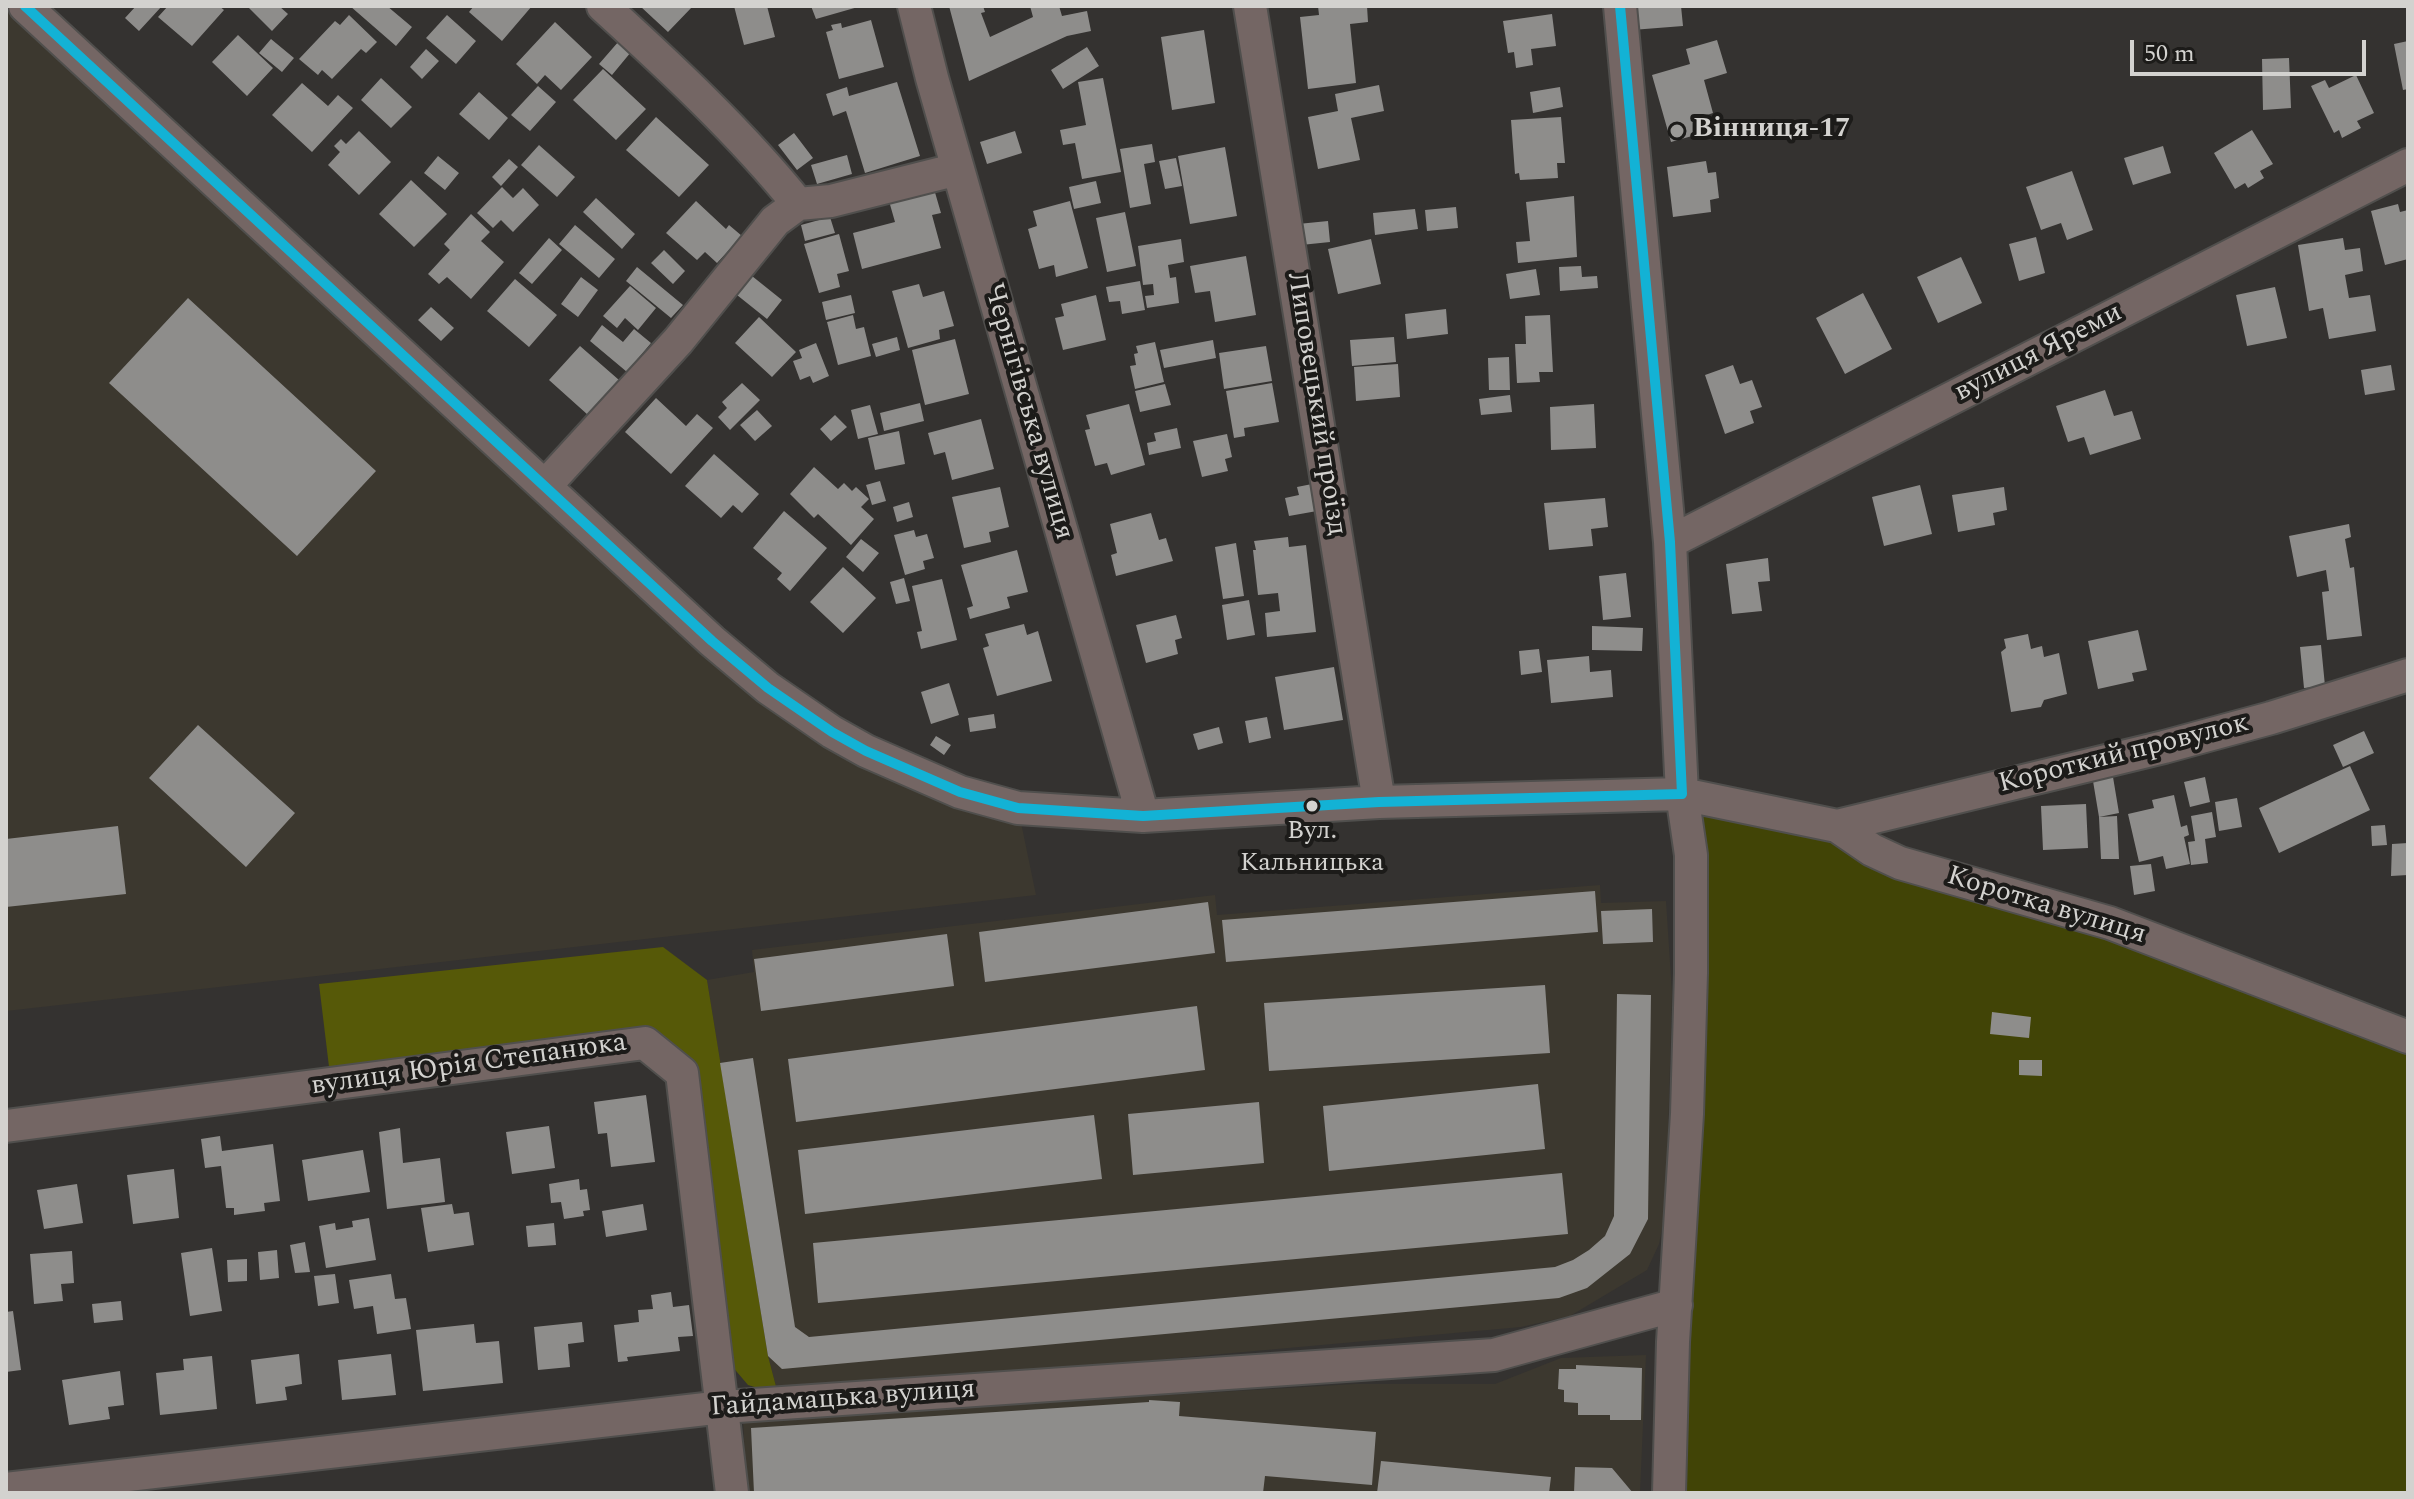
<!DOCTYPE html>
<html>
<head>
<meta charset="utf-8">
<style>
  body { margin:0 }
  #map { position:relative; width:2414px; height:1499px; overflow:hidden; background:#343230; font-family:Spectral,serif }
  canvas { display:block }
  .frame { position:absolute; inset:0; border:8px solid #d3d2cf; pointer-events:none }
  .scale { position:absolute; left:2130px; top:40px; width:236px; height:36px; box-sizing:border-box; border:4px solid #d3d2cf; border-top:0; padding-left:10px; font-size:24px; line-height:28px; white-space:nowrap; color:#d3d2cf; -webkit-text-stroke:6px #1c1b19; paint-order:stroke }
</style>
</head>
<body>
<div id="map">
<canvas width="2414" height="1499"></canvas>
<div class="frame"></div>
<div class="scale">50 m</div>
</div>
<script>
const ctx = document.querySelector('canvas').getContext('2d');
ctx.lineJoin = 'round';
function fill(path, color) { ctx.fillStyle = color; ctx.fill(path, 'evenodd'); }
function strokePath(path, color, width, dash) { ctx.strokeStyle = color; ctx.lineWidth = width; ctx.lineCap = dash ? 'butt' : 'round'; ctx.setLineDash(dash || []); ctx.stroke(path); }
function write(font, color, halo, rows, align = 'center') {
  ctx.font = font + ' Spectral,serif'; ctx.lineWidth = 8; ctx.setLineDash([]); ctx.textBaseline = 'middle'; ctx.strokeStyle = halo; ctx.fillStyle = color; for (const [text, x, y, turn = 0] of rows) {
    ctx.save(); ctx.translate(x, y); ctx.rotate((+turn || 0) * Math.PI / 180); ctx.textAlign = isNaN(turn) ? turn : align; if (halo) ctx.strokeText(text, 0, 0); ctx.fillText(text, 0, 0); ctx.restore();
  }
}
fill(new Path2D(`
  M6 6H24L768 688 1018 808 1036 895 6 1011Z
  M1600 885 1601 903 1666 901 1672 993 1666 1209 1659 1244 1647 1270 1570 1316 1521 1327 778 1394 768 1356 707 980 754 972 752 950 1215 895 1217 915Z
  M1646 1355 1640 1493H747L743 1420 1355 1384H1495L1561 1358Z`), '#3c382f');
fill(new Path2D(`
  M1682 794 1837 826 2408 1037V1493H1669Z`), '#414406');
fill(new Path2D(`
  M663 947 707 980 768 1356 778 1394 748 1385 731 1365 688 1072 648 1036 330 1075 319 984Z`), '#565908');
fill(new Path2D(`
  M136 6H162L139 31 125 18Z
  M168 6H219L224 10 192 46 158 17Z
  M247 6H279L288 14 272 31Z
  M350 6H387L412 27 396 46Z
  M474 6H532L502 41 469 12Z
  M640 6H693L668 32Z
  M734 6H767L775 37 744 45Z
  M811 6H858V7L816 19Z
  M949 6H983L985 12 981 13 990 37 1033 17 1030 6H1059L1062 16 1087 11 1091 31 1067 36 969 81Z
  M1318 6H1367L1368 22 1350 24 1356 83 1308 89 1300 17 1319 15Z
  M1630 6H1681L1683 26 1632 30Z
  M1552 14 1556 46 1531 49 1533 65 1516 68 1514 52 1508 53 1503 21Z
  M349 15 377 42 366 53 361 49 332 79 322 70 318 75 299 59 335 21 340 25Z
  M447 15 476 41 456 64 426 38Z
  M871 20 884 67 839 79 826 32 833 30 831 25 841 23 842 28Z
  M555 22 592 57 561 90 545 75 537 84 516 64Z
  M1204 30 1215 103 1172 110 1161 37Z
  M238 35 273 68 247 96 212 62Z
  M271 39 294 58 282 72 259 53Z
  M1717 40 1727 73 1704 80 1713 113 1701 117 1706 132 1671 142 1652 75 1690 64 1686 49Z
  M619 41 631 52 612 75 599 64Z
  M2408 41V89L2403 90 2394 44Z
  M1087 47 1099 66 1063 89 1051 70Z
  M426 49 439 61 422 79 410 67Z
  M2289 58 2291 108 2263 110 2262 59Z
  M603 69 646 109 616 140 573 100Z
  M2356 75 2374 113 2357 121 2361 128 2342 138 2339 130 2334 133 2311 86 2325 80 2329 88Z
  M381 78 412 107 391 128 361 100Z
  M1103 78 1121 172 1082 179 1075 143 1063 145 1060 130 1086 125 1078 82Z
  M897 82 920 156 865 173 846 111 833 116 826 94 847 87 849 96Z
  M302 83 328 106 338 95 353 108 312 152 272 115Z
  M1379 85 1384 111 1351 118 1360 160 1318 169 1308 117 1338 111 1335 94Z
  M538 86 556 102 530 131 511 115Z
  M1560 87 1563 107 1533 113 1530 92Z
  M479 92 508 118 489 140 459 114Z
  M656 117 709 165 679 197 626 150Z
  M1561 117 1565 163H1557L1558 178 1520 180 1519 173 1515 174 1511 120Z
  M2252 130 2273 164 2260 171 2264 178 2248 188 2245 183 2235 189 2214 153Z
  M359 131 391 162 359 195 328 165 340 152 334 146 341 139 346 144Z
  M1015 131 1022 153 987 164 980 142Z
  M794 133 813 158 797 170 778 145Z
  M1152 144 1155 162 1144 164 1151 204 1130 208 1120 149Z
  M539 145 575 177 557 197 521 165Z
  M2163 146 2171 173 2133 185 2124 158Z
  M1225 147 1237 216 1190 224 1178 156Z
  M847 155 852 174 817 184 811 165Z
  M438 156 459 173 445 190 424 173Z
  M1176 158 1182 186 1165 189 1159 161Z
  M509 159 518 167 501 186 492 177Z
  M1706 161 1708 173 1716 172 1719 198 1710 200 1711 212 1673 217 1667 167Z
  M2072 171 2093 230 2067 240 2061 223 2041 230 2026 187Z
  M411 180 447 214 414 247 379 214Z
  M1096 181 1101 203 1074 209 1069 187Z
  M502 187 513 198 523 188 539 205 513 232 501 220 493 228 477 213Z
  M934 189 941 213 932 215 941 248 862 269 853 233 895 222 889 201Z
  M1574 196 1577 257 1518 263 1516 242 1530 241 1526 202Z
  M596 198 635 234 622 249 583 212Z
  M696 201 726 229 729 225 742 236 717 263 705 252 697 260 666 233Z
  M1070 201 1088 268 1056 277 1054 265 1039 269 1028 229 1037 226 1033 211Z
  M2398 204 2400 212 2408 210V259L2385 265 2371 211Z
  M1456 207 1458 228 1427 231 1425 210Z
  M1415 209 1418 229 1375 235 1373 213Z
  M1125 212 1136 266 1107 272 1096 218Z
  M471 214 490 232 481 241 504 262 471 299 447 277 439 284 428 274 450 250 444 244Z
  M830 217 835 233 805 241 801 225Z
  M1328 221 1330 242 1301 245 1298 224Z
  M575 225 615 259 599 278 559 244Z
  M839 234 849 271 837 274 840 287 819 293 804 244Z
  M2036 237 2045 273 2019 281 2009 244Z
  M549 238 562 250 532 284 519 273Z
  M2343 238 2345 250 2360 248 2363 271 2345 275 2349 298 2370 295 2376 331 2329 339 2323 308 2309 311 2298 245Z
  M1181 239 1184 262 1168 265 1170 278 1176 277 1179 303 1147 308 1145 296 1154 295 1153 284 1143 285 1138 246Z
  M1371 239 1381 284 1338 294 1328 249Z
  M664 250 685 271 673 284 651 263Z
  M1246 256 1256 315 1215 322 1210 291 1195 293 1190 266Z
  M1961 257 1982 303 1938 323 1917 277Z
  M1581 266 1582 277 1597 276 1598 288 1560 291 1559 267Z
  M637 267 683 305 671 318 626 281Z
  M1536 269 1540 295 1510 299 1506 274Z
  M752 276 782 300 767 319 737 295Z
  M581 277 598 290 578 317 561 304Z
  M515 279 557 315 529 347 487 311Z
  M1140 281 1145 310 1122 314 1120 301 1109 302 1106 287Z
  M919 284 923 297 944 291 954 326 939 330 940 339 908 348 892 291Z
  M630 286 656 308 638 330 625 318 617 328 603 316Z
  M2275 287 2287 338 2247 346 2236 295Z
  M1863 293 1892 349 1845 374 1816 318Z
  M851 295 855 313 826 320 822 302Z
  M1096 295 1106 340 1063 350 1055 318 1064 316 1061 304Z
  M188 298 376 471 297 556 109 383Z
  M431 307 454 328 441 341 418 320Z
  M1446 309 1448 334 1407 339 1405 314Z
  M853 315 856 329 864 327 871 356 838 365 827 322Z
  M1550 315 1553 372H1539L1540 382 1517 383 1515 344H1526L1525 316Z
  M759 317 796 352 772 377 735 343Z
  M602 325 623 342 634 329 651 343 627 372 590 341Z
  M897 337 900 350 876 357 872 344Z
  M1394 337 1396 362 1352 366 1350 340Z
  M955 339 969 394 925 405 912 350Z
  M1213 340 1216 358 1164 368 1160 350Z
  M1155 342 1164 382 1135 389 1130 366 1136 365 1134 354 1138 353 1136 346Z
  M816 343 829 376 813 383 810 376 800 380 793 361 802 358 799 350Z
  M580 346 619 380 588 415 549 380Z
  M1266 346 1272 381 1224 389 1219 353Z
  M1509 357 1510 390H1489L1488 358Z
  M1398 364 1400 397 1356 401 1354 367Z
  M1733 365 1740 384 1752 380 1762 407 1750 411 1754 423 1725 434 1705 375Z
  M2391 365 2395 390 2365 395 2361 370Z
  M742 383 760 400 730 430 718 417 727 408 722 402Z
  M1272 383 1279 422 1244 428 1245 436 1234 438 1226 391Z
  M1165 384 1171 405 1140 412 1135 391Z
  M2105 390 2114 416 2132 411 2141 439 2090 455 2084 437 2068 442 2056 406Z
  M1510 395 1512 412 1481 415 1479 399Z
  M656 398 686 426 697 414 713 428 671 474 625 432Z
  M920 403 924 421 884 431 880 413Z
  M1129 404 1145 465 1111 475 1107 463 1095 466 1085 430 1090 429 1086 415Z
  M1594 404 1596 448 1551 450 1550 407Z
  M870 405 878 434 858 439 851 410Z
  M757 410 772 426 755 441 740 425Z
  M835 415 847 427 831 441 820 429Z
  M981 419 994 469 952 480 945 452 934 455 928 433Z
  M1177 428 1181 448 1149 455 1147 443 1156 441 1154 433Z
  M899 431 905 464 875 470 868 438Z
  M1227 434 1232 457 1225 459 1228 471 1202 477 1193 441Z
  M714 454 759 494 742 513 733 505 721 518 685 486Z
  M814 467 838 489 844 483 852 491 856 487 869 499 861 507 874 519 851 545 818 514 814 518 790 494Z
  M880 481 886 501 872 505 866 485Z
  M1312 484 1317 511 1289 516 1285 498 1299 495 1297 487Z
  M1920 485 1932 534 1884 546 1872 497Z
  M1000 487 1009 527 989 532 991 542 964 548 952 497Z
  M2004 487 2007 510 1993 513 1995 525 1958 532 1952 495Z
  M1605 498 1608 527 1591 529 1593 546 1549 550 1544 503Z
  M909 502 913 517 897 522 893 507Z
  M784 511 827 548 790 591 777 579 782 573 753 548Z
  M1151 513 1159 540 1166 538 1173 561 1116 576 1111 555 1117 553 1110 524Z
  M2349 524 2351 537 2345 539 2350 568 2354 567 2362 636 2327 640 2322 592 2329 591 2326 570 2297 577 2289 536Z
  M914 530 916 537 927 534 934 558 923 561 925 569 905 575 894 535Z
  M1288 537 1289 547 1306 545 1316 632 1267 637 1265 613 1280 611 1278 593 1258 595 1253 550H1256L1254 541Z
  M861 539 879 553 863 572 846 557Z
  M1236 543 1244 596 1223 599 1215 547Z
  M1017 550 1028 592 1007 597 1010 608 970 619 967 608 973 606 961 565Z
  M1768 558 1770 581 1758 582 1762 611 1732 614 1726 564Z
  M843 567 876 598 843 633 810 602Z
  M1626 573 1631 617 1603 620 1599 576Z
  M904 578 910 601 896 604 890 582Z
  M942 579 957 640 921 649 917 632 922 631 912 586Z
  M1249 600 1255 635 1227 640 1222 605Z
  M1176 615 1182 638 1175 640 1178 654 1146 663 1136 625Z
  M1024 624 1027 635 1038 631 1052 681 997 696 983 648 989 646 985 634Z
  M1592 626 1643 628 1642 651 1592 650Z
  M2138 630 2147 670 2132 673 2134 681 2098 689 2088 641Z
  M2028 634 2031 649 2042 646 2044 657 2059 653 2067 694 2044 700 2041 707 2011 712 2001 652 2006 648 2004 639Z
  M2321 645 2325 686 2304 688 2300 647Z
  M1539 649 1542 672 1521 675 1519 651Z
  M1589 656 1590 672 1611 670 1613 697 1551 703 1547 660Z
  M1334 667 1343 720 1284 730 1275 677Z
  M949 683 959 715 931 724 921 692Z
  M994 714 996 728 970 732 968 718Z
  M1267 717 1271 738 1249 743 1245 721Z
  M198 725 295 813 246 867 149 778Z
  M1219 727 1223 743 1198 750 1193 734Z
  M2364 731 2374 753 2343 767 2333 745Z
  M936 736 951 745 944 755 930 745Z
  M2350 766 2370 810 2279 853 2259 808Z
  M2112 771 2119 813 2099 817 2117 816 2119 859H2101L2099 817 2092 775Z
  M2205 777 2210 802 2190 807 2184 782Z
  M2174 795 2181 827 2187 825 2189 835 2184 837 2190 864 2166 869 2163 856 2139 862 2128 814 2154 808 2152 800Z
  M2237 798 2242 827 2219 831 2215 802Z
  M2086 804 2088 848 2043 850 2041 806Z
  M2212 812 2216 837 2205 839 2208 863 2191 865 2188 842 2195 841 2191 816Z
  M2385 825 2387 845 2372 846 2371 826Z
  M118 826 126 894 6 907V839Z
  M2408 843V875L2391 876 2392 844Z
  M2151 864 2155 891 2134 895 2130 866Z
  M1595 891 1598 932 1226 962 1222 920Z
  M1208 902 1215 953 985 982 979 932Z
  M1652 909 1653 942 1603 944 1601 911Z
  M947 934 954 986 761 1011 754 959Z
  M1545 985 1550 1053 1269 1071 1264 1003Z
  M1617 994 1651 995 1648 1219 1630 1254 1587 1288 1559 1298 782 1369 768 1356 720 1063 753 1058 795 1327 809 1337 1555 1267 1573 1260 1589 1250 1605 1236 1614 1216Z
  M1197 1006 1205 1070 796 1122 788 1059Z
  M1992 1012 2031 1017 2029 1038 1990 1034Z
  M2019 1060H2042V1076L2019 1075Z
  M1538 1084 1545 1149 1329 1171 1323 1106Z
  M646 1095 655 1162 611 1167 607 1133 598 1134 594 1102Z
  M1259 1102 1264 1163 1133 1175 1128 1114Z
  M1094 1115 1102 1179 805 1214 798 1150Z
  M549 1126 555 1168 512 1174 506 1132Z
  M400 1128 403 1163 440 1158 445 1202 387 1209 379 1132Z
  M220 1136 222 1151 273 1144 280 1201 264 1203 265 1211 234 1215V1208H226L221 1166 205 1168 201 1139Z
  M363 1150 370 1192 308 1201 302 1160Z
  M174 1169 179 1218 133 1224 127 1175Z
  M1562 1173 1568 1234 818 1303 813 1243Z
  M579 1179 580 1190 587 1189 590 1210 583 1211 584 1216 564 1219 561 1202 551 1203 549 1184Z
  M77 1184 83 1223 44 1229 37 1190Z
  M452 1204 454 1214 469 1212 474 1245 428 1252 421 1208Z
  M643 1204 647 1230 606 1237 602 1211Z
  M369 1218 376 1260 326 1268 319 1226 335 1223 336 1230 353 1227 352 1221Z
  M554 1223 556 1245 528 1247 526 1226Z
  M305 1242 310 1272 295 1273 290 1245Z
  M212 1248 222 1311 190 1316 181 1253Z
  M277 1250 279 1278 260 1280 258 1252Z
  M72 1251 74 1283 61 1284 63 1301 34 1304 30 1254Z
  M247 1259V1281L228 1282 227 1260Z
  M335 1274 339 1303 318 1306 314 1276Z
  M391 1274 395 1299 406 1298 411 1329 377 1334 373 1306 354 1309 349 1280Z
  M671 1292 673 1307 689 1305 693 1336 678 1337 680 1351 627 1357 628 1361 618 1362 614 1325 639 1322 638 1310 653 1309 651 1295Z
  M121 1301 123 1320 94 1323 92 1304Z
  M13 1311 21 1370 6 1372V1312Z
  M582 1322 584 1342 568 1344 570 1367 538 1370 534 1327Z
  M474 1324 476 1343 499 1341 503 1383 423 1391 416 1330Z
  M299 1354 302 1384 285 1387 287 1400 256 1404 251 1360Z
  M391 1354 396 1395 342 1400 338 1360Z
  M212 1356 217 1409 160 1415 156 1373 184 1370 183 1359Z
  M1576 1365 1642 1368 1641 1420H1610V1415H1578V1403L1564 1402V1390L1558 1389 1559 1369H1576Z
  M120 1371 124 1405 108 1407 110 1419 69 1425 62 1380Z
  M1149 1400 1180 1402 1179 1416 1376 1432 1372 1485 1265 1476 1263 1493H754L751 1428 1149 1402Z
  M1381 1461 1551 1477 1549 1493H1377Z
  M1575 1467 1612 1468 1633 1493H1574Z`), '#8e8d8b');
const minor = new Path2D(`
  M25 6 712 641 768 688 832 732 866 751 960 792 1018 808 1143 816 1379 802 1682 794 1837 826 1872 850 1900 863 2110 923 2408 1037
  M603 6C670 67 741 133 798 204
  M914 6 932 78 1143 816
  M1250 6 1379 802
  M1620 6 1670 542 1682 794 1691 855V973L1687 1114 1673 1342 1669 1493
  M545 486 678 341 775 221 798 204 831 201 958 169
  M1670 542 2408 165
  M1837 826 2164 747 2271 718 2408 675
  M6 1126 645 1043 682 1073 732 1493
  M6 1489 723 1407 1494 1355 1676 1305`);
strokePath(minor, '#504f4d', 36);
strokePath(minor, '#746664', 32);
strokePath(new Path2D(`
  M25 6 712 641 768 688 832 732 866 751 960 792 1018 808 1143 816 1379 802 1682 794
  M1620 6 1670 542 1682 794`), '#13b2d5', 10);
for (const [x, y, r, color] of [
  [1677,131,8,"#9b9a97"],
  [1312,806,7,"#d3d2cf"]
]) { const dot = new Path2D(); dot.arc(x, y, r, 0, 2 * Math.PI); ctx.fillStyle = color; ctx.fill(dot); strokePath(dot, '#1c1b19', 3); }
write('26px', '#d3d2cf', '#1c1b19', [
  ["Вул.",1312,833],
  ["Кальницька",1312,865]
]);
write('bold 28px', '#d3d2cf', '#1c1b19', [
  ["Вінниця-17",1693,131]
], 'left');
write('28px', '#d3d2cf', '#1c1b19', [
  ["вулиця Яреми",2039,354,-27],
  ["Липовецький проїзд",1315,404,81],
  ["Чернігівська вулиця",1027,412,74],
  ["Короткий провулок",2124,755,-14],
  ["Коротка вулиця",2046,907,17],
  ["вулиця Юрія Степанюка",469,1066,-8],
  ["Гайдамацька вулиця",843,1400,-4]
]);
</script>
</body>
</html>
